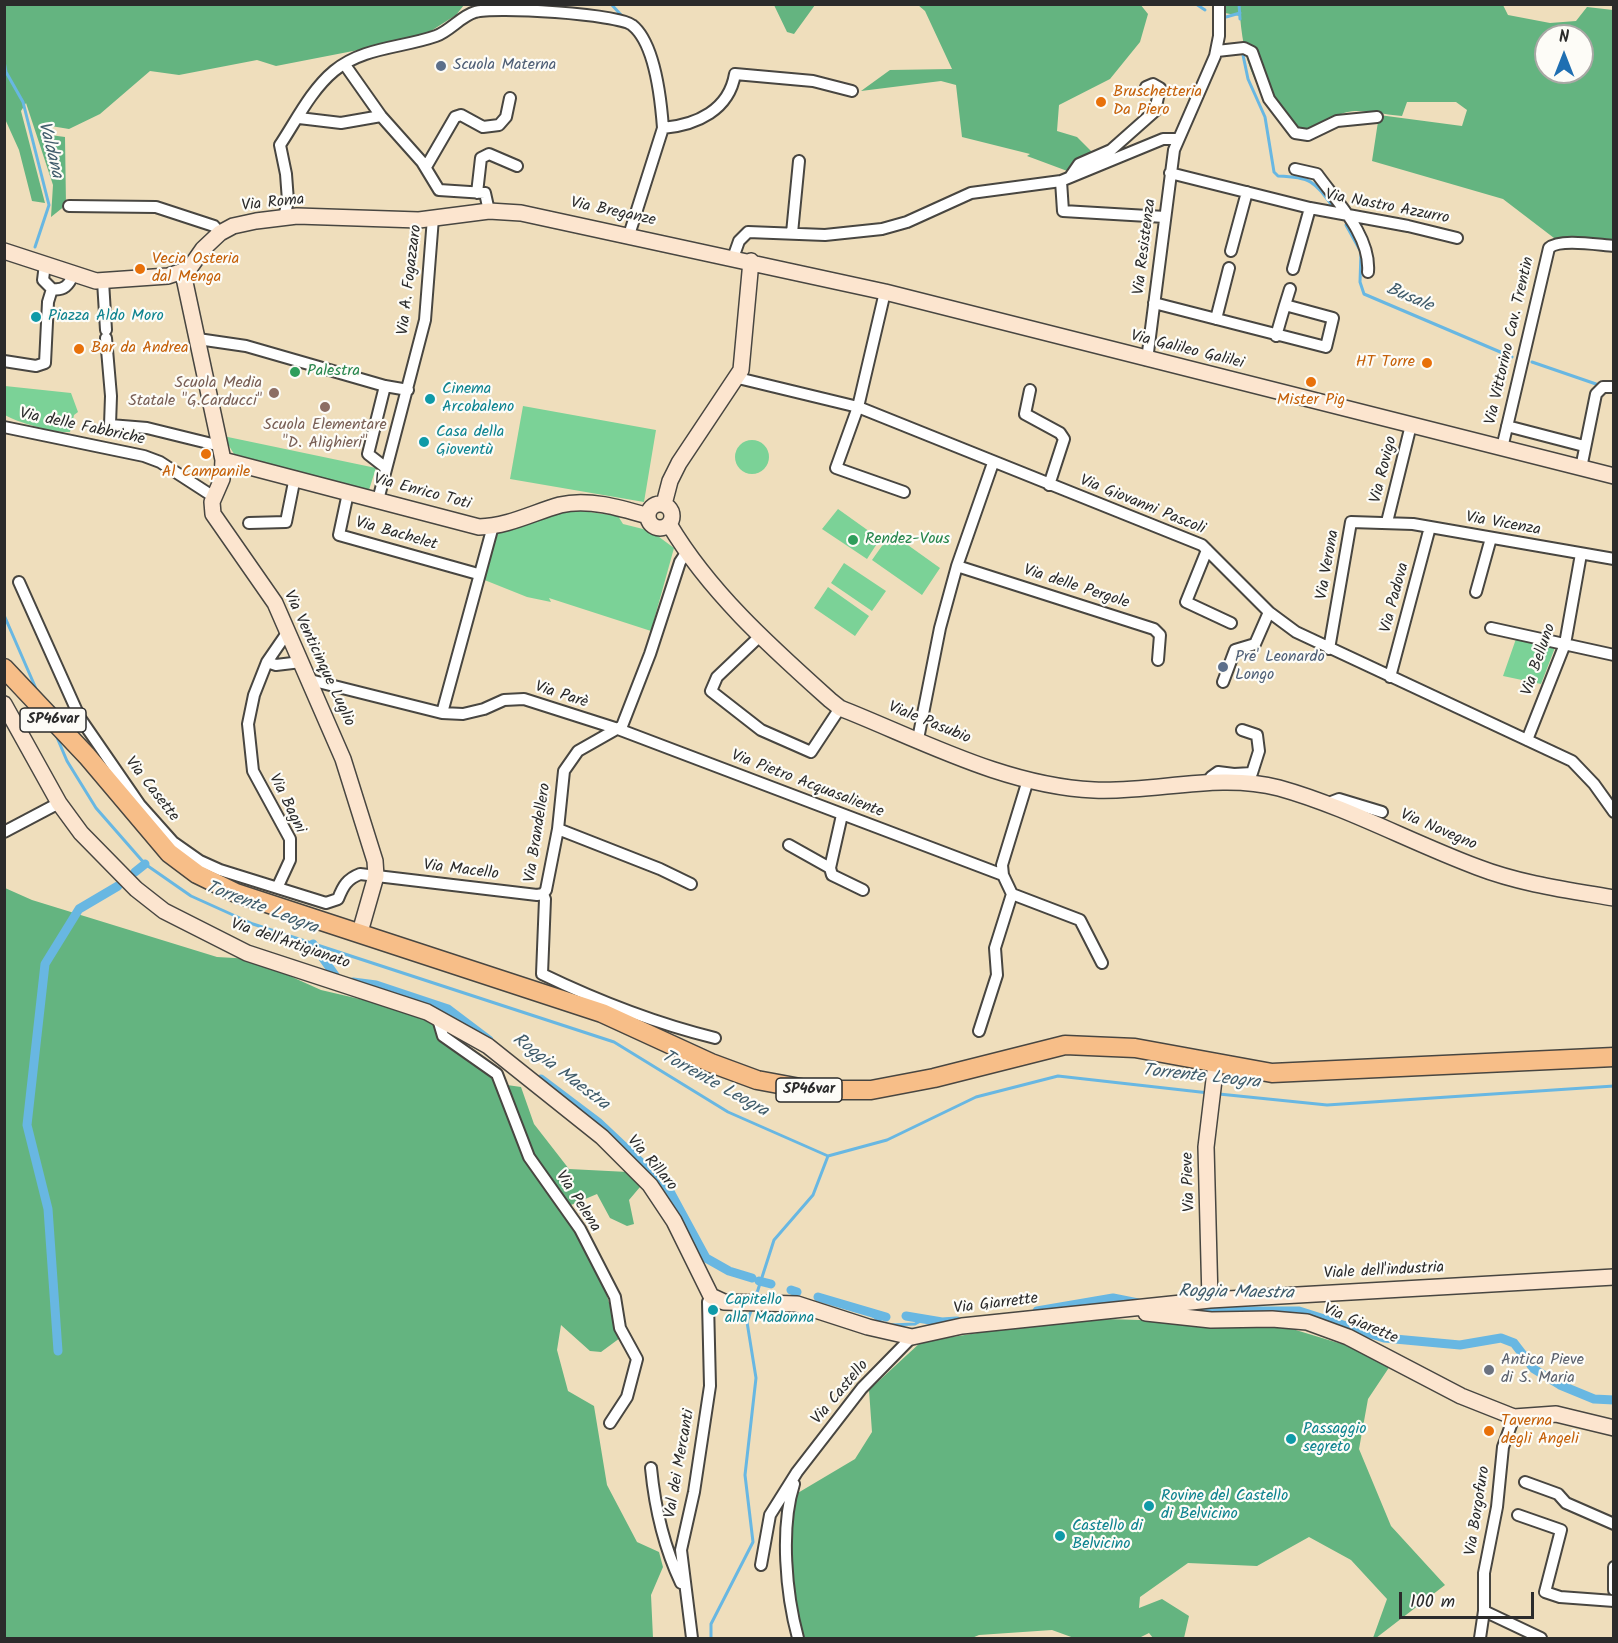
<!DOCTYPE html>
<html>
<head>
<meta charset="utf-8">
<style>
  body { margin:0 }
  #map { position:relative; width:1618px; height:1643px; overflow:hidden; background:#efdebc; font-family:Kalam,sans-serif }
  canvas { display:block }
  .frame { position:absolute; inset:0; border:6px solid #2b2b2b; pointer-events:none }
  .north { position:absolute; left:1534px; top:24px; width:60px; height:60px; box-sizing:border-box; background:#fdfcf7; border:2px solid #a9a8a5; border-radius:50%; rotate:0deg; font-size:16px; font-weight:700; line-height:24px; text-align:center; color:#2b2b2b }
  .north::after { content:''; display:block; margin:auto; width:21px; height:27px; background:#1f6fb2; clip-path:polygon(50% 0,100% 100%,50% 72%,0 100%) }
  .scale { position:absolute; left:1399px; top:1592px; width:135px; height:27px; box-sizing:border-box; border:3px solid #2b2b2b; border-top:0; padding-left:8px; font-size:18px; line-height:21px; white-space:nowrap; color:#2b2b2b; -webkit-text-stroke:4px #fdfcf7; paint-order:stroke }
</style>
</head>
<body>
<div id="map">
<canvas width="1618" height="1643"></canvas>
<div class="frame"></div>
<div class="north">N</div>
<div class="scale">100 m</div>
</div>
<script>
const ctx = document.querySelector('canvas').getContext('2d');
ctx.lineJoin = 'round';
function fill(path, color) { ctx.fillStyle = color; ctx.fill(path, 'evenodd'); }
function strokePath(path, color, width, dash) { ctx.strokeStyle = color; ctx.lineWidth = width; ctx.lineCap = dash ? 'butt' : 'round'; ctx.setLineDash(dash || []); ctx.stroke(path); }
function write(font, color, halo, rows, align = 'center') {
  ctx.font = font + ' Kalam,sans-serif'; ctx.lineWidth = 4.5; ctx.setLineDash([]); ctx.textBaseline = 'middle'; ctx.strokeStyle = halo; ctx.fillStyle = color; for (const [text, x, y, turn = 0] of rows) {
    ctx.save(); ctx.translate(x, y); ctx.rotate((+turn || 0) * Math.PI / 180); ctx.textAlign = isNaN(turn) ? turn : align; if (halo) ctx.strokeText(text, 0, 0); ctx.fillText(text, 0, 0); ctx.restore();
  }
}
fill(new Path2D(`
  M5 386 71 393 78 412 74 415 70 432C54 433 19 423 5 415Z
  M523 406 656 430 644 502 510 479Z
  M223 436 376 468 369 490 234 454Z
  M735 457a17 17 0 1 1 34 0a17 17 0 1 1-34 0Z
  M838 509 880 539 867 559 822 529Z
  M575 510 618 516 623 524 651 531 674 548 651 631 549 598 551 602 527 597 482 579 494 536 499 531 546 515Z
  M891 533 940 568 922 595 872 560Z
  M844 563 886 591 872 611 831 583Z
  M828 587 869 616 855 636 814 608Z
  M1517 636 1556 645 1541 684 1503 676Z`), '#7bd297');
fill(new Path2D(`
  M1140 4 1148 14 1140 42 1110 79 1059 105 1057 131 1077 137 1093 153 1070 172 1027 156 1030 154 962 137 956 85 941 81 861 91 890 70 952 69 925 11 918 5Z
  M5 5H464L456 15 420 38 276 66 257 60 179 75 150 71 100 114 69 129 51 126 50 135 65 137 66 205 51 217 53 185 26 103 21 111 45 203 32 201 19 150 5 119Z
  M774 5H815L794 34 787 32Z
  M1220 5H1503L1508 15 1550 23 1576 21 1587 7 1613 10V247L1554 238 1503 199 1372 161 1379 115 1462 126 1467 110 1456 102H1407L1402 116C1355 111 1345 101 1310 138L1296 137C1259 93 1245 74 1240 16L1220 12ZM1546 36H1582V72H1546Z
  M5 888 32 900 217 957 252 959 321 990 411 1011 450 1028 457 1051 499 1079 529 1168 590 1241 620 1338 601 1352 590 1351 561 1325 557 1350 568 1391 594 1406 607 1485 637 1542 659 1552 663 1567 651 1595 653 1638H5Z
  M507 1085 521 1087 534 1124 569 1169 628 1172 640 1187 629 1200 634 1224 627 1226 610 1218 597 1194 571 1205 537 1172Z
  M1071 1318 1276 1324 1345 1345 1390 1366 1368 1399 1359 1449 1391 1526 1445 1585 1376 1638H1373L1387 1599 1351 1560 1309 1537 1257 1566 1188 1563 1140 1597 1139 1608 1162 1599 1189 1616 1184 1638H1153L1149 1633 1139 1638H1074L1052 1630 979 1635 972 1638H798L790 1604 791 1497 855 1459 872 1432 869 1390 921 1342Z`), '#64b480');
strokePath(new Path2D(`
  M611 4 623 17
  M1196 4 1205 10
  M1239 4 1240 19
  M1226 17 1240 13
  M1243 55 1248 79 1265 117 1274 172 1278 176C1311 177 1314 181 1333 207
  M4 61 6 72 23 102 49 205 35 247
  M1346 225 1361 252 1360 282 1364 294 1512 357
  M1532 362 1596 384
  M4 615 37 691
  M56 735 67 761 96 808 145 864 191 896 253 924 614 1042 728 1112 828 1156 887 1140 976 1097 1058 1076 1209 1093
  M1219 1094 1327 1105 1614 1086
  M755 1299 774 1240 813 1195 828 1156
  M866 1311 884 1324
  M890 1325 915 1324 924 1319
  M711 1638V1624L753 1542 745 1475 756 1378 747 1322 752 1308`), '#68b7e2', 3);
strokePath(new Path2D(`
  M135 872 145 864
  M313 944 339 981
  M353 982 376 985 448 1009 489 1040
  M541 1079 598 1122 668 1188 706 1258 729 1271 752 1278
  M759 1281 771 1284
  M791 1290 797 1292
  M818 1297 886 1317
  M1037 1311 1113 1298 1138 1303
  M1190 1311H1299L1384 1338 1460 1345 1501 1338 1514 1343 1534 1369 1560 1385 1594 1399 1614 1400
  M906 1316 942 1322 957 1321
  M58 1351 48 1209 27 1125 45 964 79 909 118 886`), '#68b7e2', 9);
const street = new Path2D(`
  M1217 51 1244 48 1252 52 1269 99 1295 133 1308 135 1337 121 1377 117
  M345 65 381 116 422 162 439 190 485 193 489 211
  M299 118 341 123 381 116
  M426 167 455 117 461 115 483 127 499 125 506 117 510 98
  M1295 169 1317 174C1337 202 1371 236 1368 272
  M1170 173 1310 208 1408 226 1457 238
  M1070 177 1079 164 1111 150 1155 111 1160 88 1153 84 1146 87
  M1061 181 1063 211 1165 217
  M477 193 481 158 489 154 517 166
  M69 206 156 207 214 226 220 233
  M284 217 288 201 286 174 280 145C296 121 311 90 334 71 363 47 402 48 436 36 450 31 461 16 475 12 493 6 619 14 632 25 655 43 661 101 663 128
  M792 233 799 161
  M629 235 663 128C697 125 729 110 735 74L813 81 852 91
  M1231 251 1247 192
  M733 258 739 241 748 232 825 235 882 229 907 222 971 193 1061 181 1163 139H1177
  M45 264 43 280 52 289C64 291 69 285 73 275
  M1293 269 1310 208
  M103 281 106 330
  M885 292 858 407 836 468 904 492
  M1154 303 1326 347 1333 318 1285 305 1276 336
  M1285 305 1290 289
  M1216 319 1229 268
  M106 338 111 396 110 425 147 428 212 444 219 439
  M198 339 246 346 385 386 408 390
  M1147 360 1174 150 1215 56 1219 36V4
  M4 361 36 366 45 363 48 302 52 289
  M738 378 858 407 1202 545 1269 612 1296 632 1572 761 1594 784 1614 812
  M385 386 368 454 386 468
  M1030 390 1025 414 1060 433 1064 439 1049 485
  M1507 426 1584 446
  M4 427 144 456 160 462 214 497
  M1502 448 1549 248C1560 238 1598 245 1614 246
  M1581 468 1596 394 1603 387H1614
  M348 493 339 535 478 574
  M378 500 425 320 433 218
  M1387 522 1411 425
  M249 523 286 522 295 477
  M1207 550 1186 602 1231 623
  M686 553 680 562 650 654 622 726 578 751 564 771 558 829 546 890 543 894 545 899 542 974C598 1001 654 1023 715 1038
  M957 566 1154 629 1160 635 1158 660
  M19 582 80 718 140 805 173 842 200 861 220 870 326 903 338 899C343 886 347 879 360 874L537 895 543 894
  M1476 592 1491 538
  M1491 628 1614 655
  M759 637 717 677 711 691 761 730 811 752 840 708
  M1329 649 1351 522 1413 524 1614 559
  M267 662 276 665 301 662
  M1390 677 1430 527
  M310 680 442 713 493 526
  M1223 682 1235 650 1255 644 1269 612
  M442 713 463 714 484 709 504 700 524 699 618 729 1003 875
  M918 739 940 628 957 566 993 463
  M1527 740 1565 644 1581 554
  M1028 780 1002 865 1003 875 1012 894 1080 920 1102 963
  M1211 782V777L1218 772 1234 774 1252 773 1259 751 1257 735 1242 730
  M1326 804 1339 799 1382 812
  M558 829 660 869 691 884
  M4 832 59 803
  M789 845 830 868 842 815
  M830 868 832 875 863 890
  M278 886 290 860V839L253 771 248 724 254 695 267 662 287 633
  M438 1019 443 1036 497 1074 529 1157 580 1229 615 1297 620 1328 637 1359 627 1397 610 1423
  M979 1031 997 975 995 948 1012 894
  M651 1468C655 1509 663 1545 681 1583
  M1525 1482 1558 1494 1566 1503 1614 1524
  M794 1484C780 1528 786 1594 798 1638
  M1518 1515 1561 1530 1545 1592 1560 1597 1614 1601
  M761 1565 770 1515 797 1472 862 1388 912 1337
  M1614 1567V1590
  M1484 1611 1541 1638
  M692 1638 681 1550 694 1492 710 1386 708 1302 711 1296
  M1480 1638 1484 1611V1573L1497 1507 1503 1447 1514 1417`);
const secondary = new Path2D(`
  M4 251 96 281 168 276 189 269 203 249 220 233 233 226 256 221 297 216 419 220 489 211 521 213 885 292 1614 476
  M183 273 223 460 222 479 212 502 213 514 275 603 343 759 375 861 376 876 360 932
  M223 460 479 527C509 526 532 513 560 505 588 498 621 508 648 516
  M648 516a12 12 0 1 1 24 0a12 12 0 1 1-24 0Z
  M664 504 670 481 679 463 741 370 751 261
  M669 524C710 593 771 647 830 700L840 708C921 740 1005 786 1094 790 1155 793 1218 772 1279 788 1347 807 1410 842 1477 867 1521 884 1567 890 1614 898
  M4 704 59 803 81 833 136 889 164 911 247 953 427 1012 488 1046 602 1137 650 1185 674 1221 711 1296 724 1302 797 1304 868 1327 912 1337 962 1326 1210 1300 1614 1277
  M1210 1300 1206 1147 1216 1063
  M1146 1313 1211 1320 1272 1319 1307 1322 1348 1337 1461 1396 1514 1417 1556 1414 1614 1428`);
const primary = new Path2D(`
  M4 668 87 756 169 853 197 874 236 893 602 1013 711 1063 757 1080 811 1090H871L934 1078 1065 1045 1135 1048 1272 1073 1614 1057`);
strokePath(street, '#484641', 14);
strokePath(secondary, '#484641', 18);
strokePath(primary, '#484641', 21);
strokePath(street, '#fff', 10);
strokePath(secondary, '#fce5cf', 15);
strokePath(primary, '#f7be88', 18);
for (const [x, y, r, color] of [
  [441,66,6,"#5c6f8a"],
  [1101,102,6,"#e8710a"],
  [140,269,6,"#e8710a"],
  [36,317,6,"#0f9aa8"],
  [79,349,6,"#e8710a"],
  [1427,363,6,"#e8710a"],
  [295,372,6,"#2e9e5b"],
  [1311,382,6,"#e8710a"],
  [274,393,6,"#8d6e63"],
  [430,399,6,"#0f9aa8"],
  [325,407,6,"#8d6e63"],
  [424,442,6,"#0f9aa8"],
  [206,454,6,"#e8710a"],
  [853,540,6,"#2e9e5b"],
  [1223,667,6,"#5c6f8a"],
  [713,1310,6,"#0f9aa8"],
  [1489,1370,6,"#6b7280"],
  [1489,1431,6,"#e8710a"],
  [1291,1439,6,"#0f9aa8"],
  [1149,1506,6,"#0f9aa8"],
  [1060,1536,6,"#0f9aa8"]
]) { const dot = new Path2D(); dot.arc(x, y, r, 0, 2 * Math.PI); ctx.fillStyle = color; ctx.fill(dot); strokePath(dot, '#fdfcf7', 2); }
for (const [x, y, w] of [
  [53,720,66],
  [809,1090,66]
]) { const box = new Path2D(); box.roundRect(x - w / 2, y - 12, w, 24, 4.5); ctx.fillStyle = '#fdfcf7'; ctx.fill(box); strokePath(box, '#2b2b2b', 1.5); }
write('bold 15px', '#2b2b2b', null, [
  ["SP46var",53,720],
  ["SP46var",809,1090]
]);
write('16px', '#4e5e75', '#fdfcf7', [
  ["Scuola Materna",453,66],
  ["Pre' Leonardo",1235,658],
  ["Longo",1235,676]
], 'left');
write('16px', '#c56008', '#fdfcf7', [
  ["Bruschetteria",1113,93],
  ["Da Piero",1113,111],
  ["Vecia Osteria",152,260],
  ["dal Menga",152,278],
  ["Bar da Andrea",91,349],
  ["HT Torre",1415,363,"right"],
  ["Mister Pig",1311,401,"center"],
  ["Al Campanile",206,473,"center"],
  ["Taverna",1501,1422],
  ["degli Angeli",1501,1440]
], 'left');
write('16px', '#2b2b2b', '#fdfcf7', [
  ["Via Roma",273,204,-6],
  ["Via Nastro Azzurro",1387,208,11],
  ["Via Breganze",613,213,12],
  ["Via Resistenza",1146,247,-83],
  ["Via A. Fogazzaro",411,280,-83],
  ["Via Vittorino Cav. Trentin",1511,341,-77],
  ["Via Galileo Galilei",1187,351,14],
  ["Via delle Fabbriche",82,428,12],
  ["Via Rovigo",1385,470,-76],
  ["Via Enrico Toti",422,493,15],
  ["Via Giovanni Pascoli",1142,506,22],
  ["Via Vicenza",1503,525,10],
  ["Via Bachelet",396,535,16],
  ["Via Verona",1329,565,-80],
  ["Via delle Pergole",1076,588,18],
  ["Via Padova",1396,598,-75],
  ["Via Venticinque Luglio",318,659,65],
  ["Via Belluno",1540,660,-71],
  ["Via Parè",561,696,18],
  ["Viale Pasubio",929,724,22],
  ["Via Pietro Acquasaliente",807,785,21],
  ["Via Casette",151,790,52],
  ["Via Bagni",286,804,64],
  ["Via Novegno",1438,831,23],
  ["Via Brandellero",539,833,-81],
  ["Via Macello",461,871,7],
  ["Via dell'Artigianato",290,945,19],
  ["Via Rillaro",651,1164,49],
  ["Via Pieve",1190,1182,-92],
  ["Via Pelena",577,1202,57],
  ["Viale dell'industria",1384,1272,-3],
  ["Via Giarrette",996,1305,-7],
  ["Via Giarette",1360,1325,23],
  ["Via Castello",841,1393,-50],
  ["Val dei Mercanti",681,1464,-80],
  ["Via Borgofuro",1479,1511,-81]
]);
write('16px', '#0d838f', '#fdfcf7', [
  ["Piazza Aldo Moro",48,317],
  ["Cinema",442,390],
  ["Arcobaleno",442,408],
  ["Casa della",436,433],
  ["Gioventù",436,451],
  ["Capitello",725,1301],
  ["alla Madonna",725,1319],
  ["Passaggio",1303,1430],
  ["segreto",1303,1448],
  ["Rovine del Castello",1161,1497],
  ["di Belvicino",1161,1515],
  ["Castello di",1072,1527],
  ["Belvicino",1072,1545]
], 'left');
write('16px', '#27864d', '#fdfcf7', [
  ["Palestra",307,372],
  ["Rendez-Vous",865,540]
], 'left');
write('16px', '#785e54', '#fdfcf7', [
  ["Scuola Media",262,384],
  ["Statale \"G.Carducci\"",262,402],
  ["Scuola Elementare",325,426,"center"],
  ["\"D. Alighieri\"",325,444,"center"]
], 'right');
write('16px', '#5b616d', '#fdfcf7', [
  ["Antica Pieve",1501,1361],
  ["di S. Maria",1501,1379]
], 'left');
write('italic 18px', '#405c6b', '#fdfcf7', [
  ["Valdana",49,150,76],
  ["Busale",1409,299,23],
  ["Torrente Leogra",261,909,21],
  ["Roggia Maestra",560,1073,37],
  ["Torrente Leogra",1201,1078,6],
  ["Torrente Leogra",714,1085,29],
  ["Roggia Maestra",1236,1294,1]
]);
</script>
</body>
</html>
